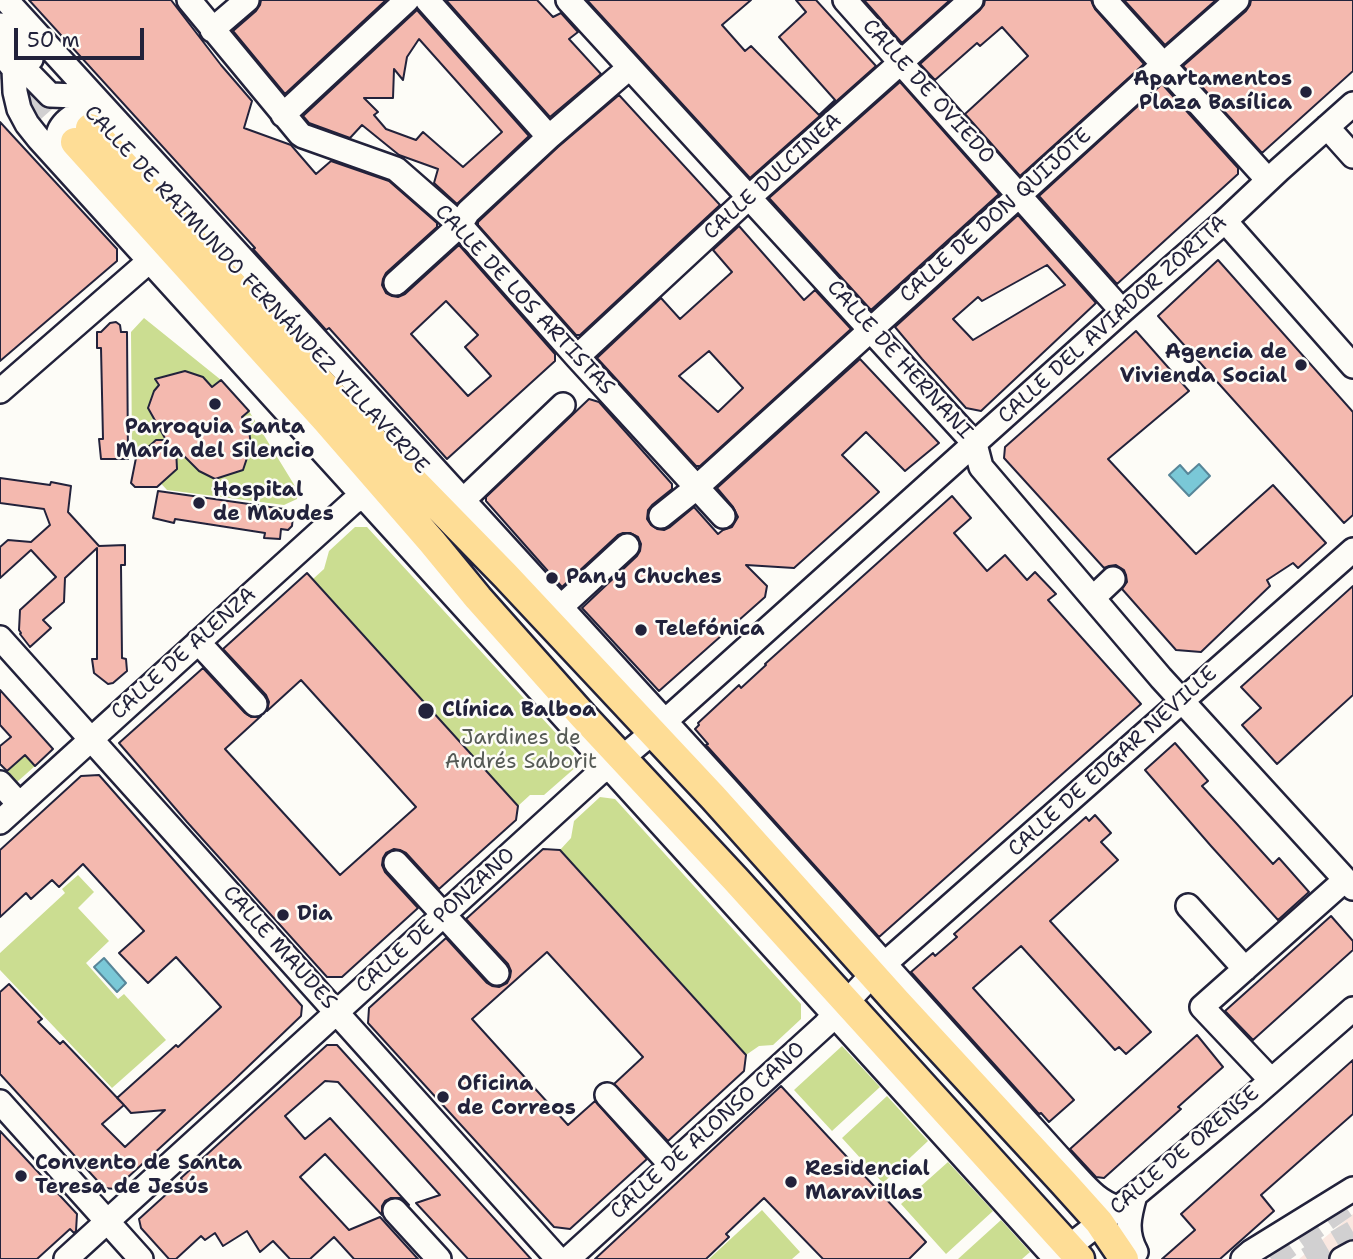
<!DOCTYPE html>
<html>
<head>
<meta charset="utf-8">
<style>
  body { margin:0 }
  #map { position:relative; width:1353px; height:1259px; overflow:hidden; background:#fdfcf7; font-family:"Shantell Sans",sans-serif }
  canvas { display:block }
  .scale { position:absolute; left:14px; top:28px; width:130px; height:32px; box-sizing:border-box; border:4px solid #22223b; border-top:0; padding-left:9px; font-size:21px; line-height:24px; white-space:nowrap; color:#22223b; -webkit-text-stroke:5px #fdfcf7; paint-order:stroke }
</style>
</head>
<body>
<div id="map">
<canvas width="1353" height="1259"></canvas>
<div class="scale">50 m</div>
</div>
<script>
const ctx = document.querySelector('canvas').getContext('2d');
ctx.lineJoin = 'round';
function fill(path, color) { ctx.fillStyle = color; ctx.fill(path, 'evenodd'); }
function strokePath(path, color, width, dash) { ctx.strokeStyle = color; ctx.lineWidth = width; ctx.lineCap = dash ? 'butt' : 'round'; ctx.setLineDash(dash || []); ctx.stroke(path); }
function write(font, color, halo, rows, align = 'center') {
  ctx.font = font + ' "Shantell Sans",sans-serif'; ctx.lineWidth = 5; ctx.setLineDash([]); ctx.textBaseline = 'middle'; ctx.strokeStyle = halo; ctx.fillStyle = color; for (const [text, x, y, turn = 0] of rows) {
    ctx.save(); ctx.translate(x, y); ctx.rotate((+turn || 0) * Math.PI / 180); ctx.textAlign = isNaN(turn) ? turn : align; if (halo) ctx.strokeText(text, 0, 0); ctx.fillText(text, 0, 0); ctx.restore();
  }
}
fill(new Path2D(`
  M1353 1214V1259H1299Z`), '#fae8e1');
fill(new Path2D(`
  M144 318 221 380 249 411 298 491 297 499 284 505 167 490 132 452 131 332Z
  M355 527H367L574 753 576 767 544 795H530L518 806 313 579 324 569 329 551Z
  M25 755 35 766 17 782 7 772Z
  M600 797 615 799 801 1004V1019L773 1045 759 1046 746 1055 560 850 571 838 574 821Z
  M78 875 94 892 78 908 109 941 86 963 118 999 124 994 166 1040 112 1088 0 970V953L65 893 62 889Z
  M842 1046 880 1087 832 1131 794 1090Z
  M887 1096 928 1141 883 1183 842 1138Z
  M948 1162 993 1211 946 1254 901 1204Z
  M762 1210 800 1252 792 1259H709Z
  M1001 1220 1030 1252 1022 1259H958Z`), '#cbdd91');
const water = new Path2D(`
  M1199 464 1210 476 1189 496 1169 475 1180 465 1188 474Z
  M104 958 126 983 117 992 94 967Z`);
fill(water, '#7ac8d7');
strokePath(water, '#578699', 2);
const building = new Path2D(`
  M29 0H171L221 65 252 101 244 128 291 145 316 174 331 161 389 181 437 223V227L386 273 383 279 382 285 386 293 392 296 398 297 405 294 459 245 555 354V361L447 459 329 328 326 330 253 249 255 248ZM446 301 478 335 465 347 491 376 468 396 411 334Z
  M261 0H386L285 94 233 31 256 11 260 5Z
  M446 0H537L553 17 561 13 578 32 569 39 601 74 550 117Z
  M587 0H751L722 25 745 51 751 46 819 115 835 100 779 37 806 12 796 0H816L876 66 750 178Z
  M864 0H950L902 43Z
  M985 0H1091L1095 9 1144 64 1020 176 965 114 1028 56 1002 27 980 46 977 43 935 80 920 64 980 10 984 5Z
  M1124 0H1216L1165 45Z
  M1251 0H1353V71L1262 153 1183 66 1246 11 1250 5Z
  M417 10 529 136 457 204 434 183 438 169 399 155 362 125 350 138 309 123 303 116ZM419 39 502 132 463 167 423 132 416 140 386 129 374 115 378 112 364 98H393L394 69 403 80 407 57Z
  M900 82 999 194 871 310 769 198Z
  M1162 84 1238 168V174L1117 284 1039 196Z
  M619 95 720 205 580 335H576L478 225V222L558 147Z
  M0 122 117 249V261L0 361Z
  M1018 215 1096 303 981 411 966 408 922 359 895 327ZM1047 265 1065 285 973 340 953 319 978 297 982 301Z
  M739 226 804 300 815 290 851 329 700 466H696L597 358 661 298 680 319 732 272 713 250ZM709 351 743 388 718 412 679 376Z
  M1218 260 1353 412V515L1344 523 1158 316Z
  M116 322 120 325 121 332H127L128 459H101L99 439H103L101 348H97V332H101L110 323Z
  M1136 331 1189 391 1108 459 1196 554 1273 485 1326 543 1298 568 1293 563 1267 580 1270 586 1201 652 1176 650 1122 589 1127 582 1126 575 1124 570 1116 565 1109 566 1104 568 1004 458 1005 447Z
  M860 359 939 443 905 471 866 432 842 455 879 492 794 568 746 565 767 586 765 597 659 691 582 608 637 556 640 551 641 544 638 537 630 533H623L618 535 562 587 486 501V497L589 399 599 402 672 484V489L652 505 648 510 647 519 651 525 657 529 664 530 670 527 694 507 718 534 723 530 732 527 738 517 733 507 717 488Z
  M185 371 203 377 212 387 221 380 249 411 242 417 249 430 251 446 243 470 215 479 199 471 176 448 177 469 157 487H135L131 483 136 458 156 440H166L148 408 154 391 159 385 155 379Z
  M0 478 50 485 51 482 71 486 68 512 99 546 125 545V565H121L122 658 126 659 127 671 113 683 108 684 94 673 92 659H97V548L65 578 64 602 43 620 51 628 30 647 20 634 21 633 19 630 20 610 56 577 31 550 0 578V547L8 540 31 542 50 525 44 509 0 503Z
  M158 491 284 509 283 515 293 516 292 526 288 530 281 529 280 539 264 538 265 533 175 519 174 523 153 518Z
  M952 496 971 518 954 533 987 571 1005 555 1027 580 1035 572 1056 594 1048 600 1141 704 879 937 706 745 708 744 695 729 699 725 698 723 739 685 741 688 766 665 765 664Z
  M307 573 518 806 516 820 439 889 406 853 400 850 394 849 386 853 383 858 382 865 385 872 418 908 342 977H327L187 822 119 743 203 668 245 713 251 717 261 716 225 749 340 875 416 807 301 680 267 711 269 702 266 695 223 649Z
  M1353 586V695L1277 764 1242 725 1261 708 1241 687Z
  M0 690 53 749 35 766 25 755 7 771 0 764V746L11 737 0 725Z
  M1175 743 1208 781 1202 786 1236 823 1273 864 1279 858 1309 892 1278 920 1211 846 1145 770Z
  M99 775 302 1006 301 1016 232 1082 115 1189 104 1188 0 1074V992L9 984 42 1019 38 1022 60 1044 63 1041 124 1105 117 1098 176 1045 178 1047 221 1007 176 957 148 983 119 953 144 931 83 864 59 887 52 880 31 899 26 893 0 917V850L81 776ZM124 1105 131 1113 165 1110 125 1147 102 1124Z
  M1095 815 1111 833 1101 842 1118 860 1050 921 1151 1032 1126 1054 1119 1047 1115 1050 1021 946 973 988 1074 1100 1049 1122 1041 1113 1039 1114 911 972 933 953 935 956 957 937 954 934 1086 817 1089 821Z
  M543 849 560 850 746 1055 744 1071 668 1141 614 1084 643 1057 547 952 472 1019 568 1125 595 1101 647 1159 570 1229 554 1227 368 1023 369 1008 446 938 487 983 492 986 499 987 507 983 510 977 511 971 508 964 466 919Z
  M1331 916 1353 941V950L1253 1040 1225 1011Z
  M1197 1035 1223 1067 1178 1107 1181 1109 1104 1178 1096 1177 1070 1149Z
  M327 1045H337L531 1259H468L416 1203 440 1195 338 1082 325 1081 285 1116 305 1139 330 1118 409 1205 400 1198H391L385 1201 382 1206V1215L325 1154 300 1177 349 1230 380 1217 418 1259H354L334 1237 310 1259H290L273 1241 260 1252 247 1231 223 1246 215 1233 205 1240 201 1236 176 1259H169L141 1228 139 1219 182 1180 181 1178Z
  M1353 1060V1114L1261 1195 1274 1211 1220 1259H1162L1195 1230 1181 1214Z
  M781 1086 926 1242 909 1259H823L764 1198 726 1234 729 1237 706 1259H595Z
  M0 1131 77 1214 76 1231 74 1233 70 1229 37 1259H0Z`);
fill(building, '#f4b9af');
strokePath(building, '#22223b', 2);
strokePath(new Path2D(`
  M1271 1259 1353 1201
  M1307 1259 1353 1232`), '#d1d0d1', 23, [23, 11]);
strokePath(new Path2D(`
  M2 60 75 142`), '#d1d0d1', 28, [28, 14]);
const minor = new Path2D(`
  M6 0 725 787 1073 1173C1087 1188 1098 1202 1118 1208
  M189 0 300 134 303 136 396 169 460 225 577 357 723 516
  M427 0 549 137
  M568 0 975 444 981 467 1161 678 1353 888
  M845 0 1122 311
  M1105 0 1268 180
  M0 25 31 59
  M212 30 247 0
  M0 52 14 69 15 92 19 109 27 124 39 139 1056 1259
  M10 54 50 95 77 96
  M283 115 407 0
  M1327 127 1353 156
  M68 160C63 153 59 147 58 139 57 125 76 110 89 112 95 113 100 117 105 120
  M1225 221 1353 366
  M396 283 460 225 468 212 549 137 629 68
  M577 357 745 201 971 0
  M0 391 155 256
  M456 507 563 405
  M661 516 696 488 1163 65 1237 0
  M1093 598 1113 579
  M550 617 627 546
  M0 638 558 1259
  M198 642 255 704
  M0 783 19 804
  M0 822 352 503 362 497 374 496
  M396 863 497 973
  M1188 906 1245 969
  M1271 1080 1202 1007 1345 880
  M607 1095 671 1165
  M0 1102 141 1259
  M1135 1195C1129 1216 1125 1232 1136 1252
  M395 1211 439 1259
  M1056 1257 1135 1195 1250 1099 1353 1009
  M66 1259 598 774 622 758 653 732 1122 311 1225 221 1279 170 1353 104
  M568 1259 825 1025 873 974 1353 550
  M1243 1259 1251 1252 1353 1189
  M1342 1259 1353 1253`);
const major = new Path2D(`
  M90 128 374 441 505 575 713 797 897 1002 1063 1182 1099 1222 1124 1259
  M75 142 326 420 432 542 478 598 583 716 735 879 1080 1259`);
strokePath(minor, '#22223b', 28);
strokePath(major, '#22223b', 33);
strokePath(minor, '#fdfcf7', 23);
strokePath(major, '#fedd96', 28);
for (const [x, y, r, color] of [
  [1306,92,7,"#22223b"],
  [1301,365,7,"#22223b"],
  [215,404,7,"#22223b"],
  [199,503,7,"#22223b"],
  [552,578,7,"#22223b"],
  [641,630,7,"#22223b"],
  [426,711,9,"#22223b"],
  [283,915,7,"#22223b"],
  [443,1097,7,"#22223b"],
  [21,1176,7,"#22223b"],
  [791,1182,7,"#22223b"]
]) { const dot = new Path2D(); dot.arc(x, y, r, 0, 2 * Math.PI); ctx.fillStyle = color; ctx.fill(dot); strokePath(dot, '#fdfcf7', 2.5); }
write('bold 21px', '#22223b', '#fdfcf7', [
  ["Apartamentos",1292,80,"right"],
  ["Plaza Basílica",1292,104,"right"],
  ["Agencia de",1287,353,"right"],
  ["Vivienda Social",1287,377,"right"],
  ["Parroquia Santa",215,428,"center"],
  ["María del Silencio",215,452,"center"],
  ["Hospital",213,491],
  ["de Maudes",213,515],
  ["Pan y Chuches",566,578],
  ["Telefónica",655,630],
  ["Clínica Balboa",442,711],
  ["Dia",297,915],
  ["Oficina",457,1085],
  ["de Correos",457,1109],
  ["Convento de Santa",35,1164],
  ["Teresa de Jesús",35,1188],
  ["Residencial",805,1170],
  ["Maravillas",805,1194]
], 'left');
write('21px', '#22223b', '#fdfcf7', [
  ["CALLE DE OVIEDO",928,92,48],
  ["CALLE DULCINEA",773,177,-42],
  ["CALLE DE DON QUIJOTE",996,216,-42],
  ["CALLE DE RAIMUNDO FERNÁNDEZ VILLAVERDE",256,290,47],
  ["CALLE DE LOS ARTISTAS",524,300,47],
  ["CALLE DEL AVIADOR ZORITA",1113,320,-42],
  ["CALLE DE HERNANI",899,360,48],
  ["CALLE DE ALENZA",184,654,-42],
  ["CALLE DE EDGAR NEVILLE",1113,762,-42],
  ["CALLE DE PONZANO",436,921,-42],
  ["CALLE MAUDES",279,948,48],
  ["CALLE DE ALONSO CANO",708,1131,-42],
  ["CALLE DE ORENSE",1185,1151,-40]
]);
write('21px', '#555a55', '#fdfcf7', [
  ["Jardines de",521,739],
  ["Andrés Saborit",521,763]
]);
</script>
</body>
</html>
